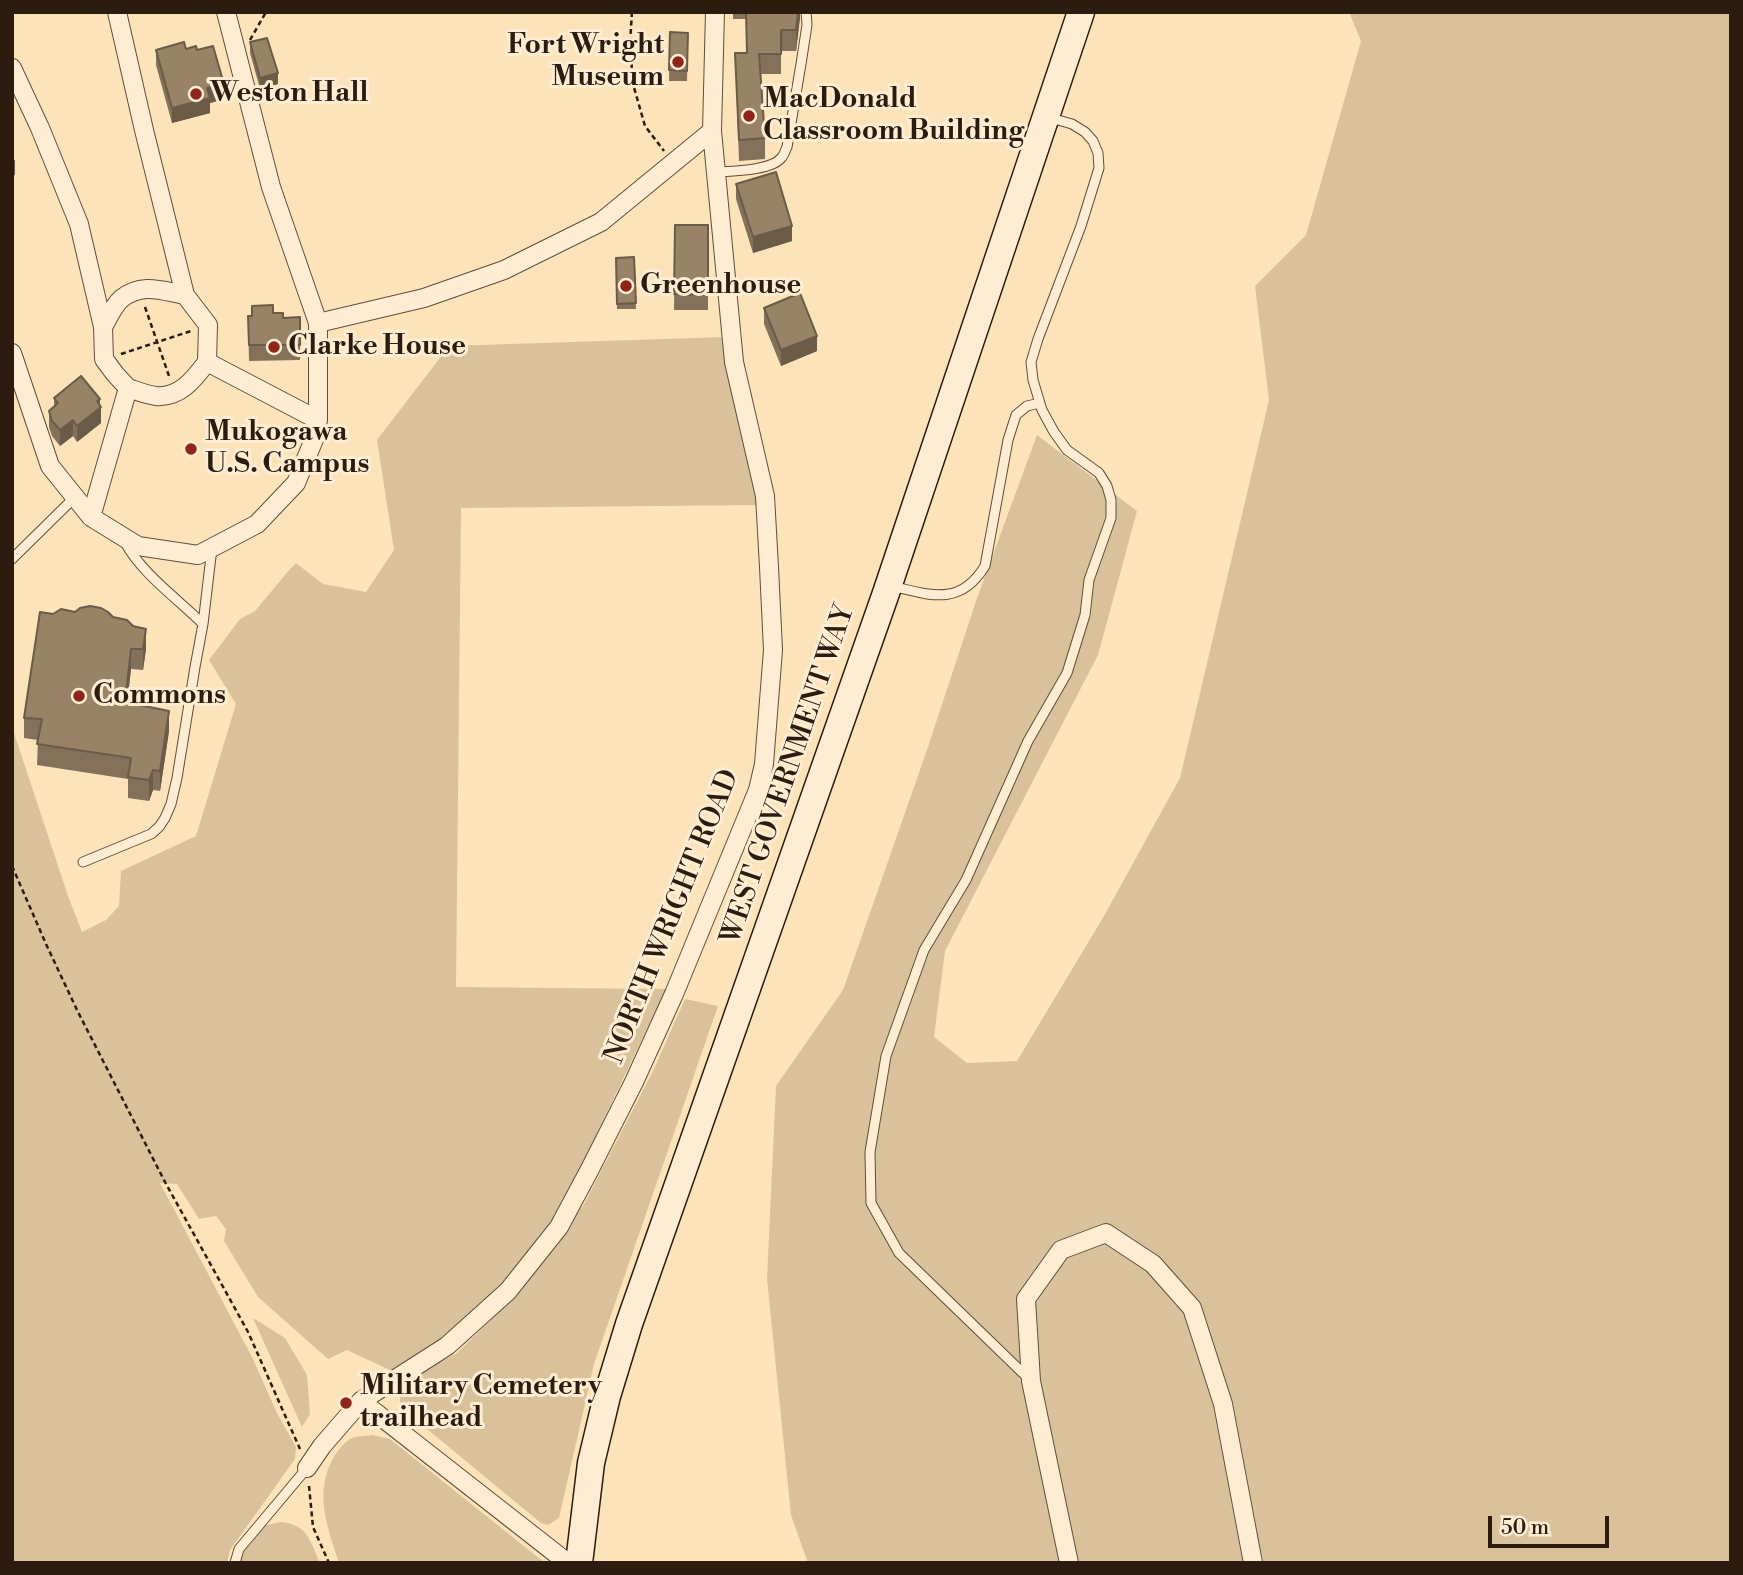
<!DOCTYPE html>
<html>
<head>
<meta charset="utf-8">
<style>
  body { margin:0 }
  #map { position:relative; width:1743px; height:1575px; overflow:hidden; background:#fde3b9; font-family:"Libre Bodoni",serif }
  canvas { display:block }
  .frame { position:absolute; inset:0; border:14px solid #2c1c0f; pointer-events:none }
  .scale { position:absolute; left:1488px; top:1516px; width:121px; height:32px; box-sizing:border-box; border:4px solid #2c1c0f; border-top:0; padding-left:9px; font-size:21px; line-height:24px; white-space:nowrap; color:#2c1c0f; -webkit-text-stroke:5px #feedd2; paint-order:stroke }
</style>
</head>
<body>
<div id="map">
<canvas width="1743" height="1575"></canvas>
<div class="frame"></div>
<div class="scale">50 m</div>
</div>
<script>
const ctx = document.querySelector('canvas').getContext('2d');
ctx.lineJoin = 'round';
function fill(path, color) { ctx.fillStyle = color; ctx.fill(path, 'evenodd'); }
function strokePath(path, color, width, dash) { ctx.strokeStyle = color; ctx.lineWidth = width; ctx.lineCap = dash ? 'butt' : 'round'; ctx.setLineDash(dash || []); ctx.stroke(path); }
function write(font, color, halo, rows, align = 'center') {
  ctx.font = font + ' "Libre Bodoni",serif'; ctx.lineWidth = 6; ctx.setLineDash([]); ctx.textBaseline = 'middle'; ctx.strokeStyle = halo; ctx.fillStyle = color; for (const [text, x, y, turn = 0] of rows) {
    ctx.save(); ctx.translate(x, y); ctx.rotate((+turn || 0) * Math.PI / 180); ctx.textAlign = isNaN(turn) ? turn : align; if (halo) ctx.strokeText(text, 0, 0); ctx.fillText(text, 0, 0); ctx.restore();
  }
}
fill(new Path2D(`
  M1349 12H1731V1563H808L791 1515 767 1279 776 1086 843 990 928 747 976 601 1037 435 1137 511 1098 655 945 951 934 1037 967 1063 1017 1061 1104 916 1180 778 1269 400 1255 286 1306 235 1361 41Z
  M725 337 758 505 461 508 456 987 666 989 555 1221 504 1287 415 1359 392 1371 347 1350 328 1359 258 1297 224 1241 226 1229 216 1216 199 1219 177 1184 160 1183 252 1357 277 1413 296 1447 295 1459 230 1550 227 1563H12V727L68 896 82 932 106 920 119 906 121 871 196 836 236 704 209 660 240 619 255 611 290 569 296 563 323 584 366 592 394 550 377 440 449 346Z
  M685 999 718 1006 594 1364 559 1518 548 1525 541 1523 410 1415 400 1401 401 1386 408 1379 457 1353 516 1296 584 1204 653 1071Z
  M253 1318 285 1338 307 1375 310 1414 302 1427Z
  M372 1435 390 1439 545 1563H339C327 1526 313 1491 335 1455 339 1449 344 1443 350 1439 356 1436 365 1436 372 1435Z
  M280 1522C308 1524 310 1541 320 1563H238L242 1554 263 1526Z`), '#d9c19c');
const service = new Path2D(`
  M716 172C732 171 772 171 782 157 785 154 785 150 787 147L801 64 807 25 806 12
  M125 542C140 572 179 600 203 624
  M12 559 75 497
  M891 586C930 595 960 607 985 566L1008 440 1016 415 1027 406 1040 403
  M83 862 151 834 159 827 165 818 171 804 177 778 195 667 203 624 212 548
  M1030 1380 899 1253 871 1203 870 1152 886 1056 924 950 966 880 1028 741 1067 673 1085 615 1089 580 1111 518V500L1107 486 1099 473 1067 450 1054 432 1042 410 1033 380 1031 362 1038 339 1081 226 1099 168 1098 153 1093 141 1085 132 1072 124 1047 117
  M235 1563 239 1549 307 1468`);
const minor = new Path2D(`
  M117 12 144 130 185 295 208 325 207 362 318 420
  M12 68 40 128 79 224 103 327 104 359 115 374 128 388 91 517 138 546 198 555 257 524 296 483 315 437 318 420V323L271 187 226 12
  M318 323 424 298 504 270 601 222 712 131
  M103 327C108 318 114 305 121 299 142 282 162 291 185 295
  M12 353 50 466 91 517
  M128 388C137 391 147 395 156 396 180 398 194 379 207 362
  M361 1401 568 1563
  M307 1468 322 1446 361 1401 447 1346 508 1291 559 1227 590 1169 634 1082 674 994 758 790 764 764 773 650 769 567 765 496 734 362 712 131 715 12
  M1069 1563 1031 1381 1026 1299 1061 1250 1106 1233 1153 1264 1192 1308 1223 1404 1253 1563`);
const secondary = new Path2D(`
  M579 1563 591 1463 607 1396 629 1324 886 593 1081 12`);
strokePath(service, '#604e3a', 11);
strokePath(minor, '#604e3a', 20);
strokePath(secondary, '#2c1c0f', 29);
strokePath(new Path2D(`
  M632 12 630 43 633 84 645 126 664 151
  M250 40 266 12
  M145 307 169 376
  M121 354 191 331
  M12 866 46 944 77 1010 165 1182 248 1332 300 1449
  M309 1486 313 1527 329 1563`), '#2c1c0f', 2.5, [5, 3.5]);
strokePath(service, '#feedd2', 9);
strokePath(minor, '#feedd2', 18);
strokePath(secondary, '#feedd2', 26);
fill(new Path2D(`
  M733 12H800L796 51H781V74H761L765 138V159L739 161 735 53H747L746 19H733Z
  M670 32 688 33 687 81H669Z
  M250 42 278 84 260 89 250 53Z
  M186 49 197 50 224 99 210 103V113L172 123 156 65V50Z
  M736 184 792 241 753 253 736 199Z
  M675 225H708V310H674Z
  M634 257 636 309H617L616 258Z
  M764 308 817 351 781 366 764 324Z
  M273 313 283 318 300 317V360L249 361 248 316Z
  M54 398 100 405 101 423 77 442 73 436 60 446 52 436 49 427V411L54 407Z
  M53 614 113 617 146 649 143 670 131 669 127 703 169 731 160 791 153 790 149 801 128 798V779L37 765 38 740 24 738V718Z`), '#847159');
fill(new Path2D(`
  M798 12H800V19L796 51V30Z
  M278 73V84L260 89V78Z
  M224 84V99L210 103V113L172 123V108L207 88Z
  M15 160V175L12 176V161Z
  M792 226V241L753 253V237Z
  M817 336V351L781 366V350Z
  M100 399V408L101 407V423L77 442V426Z
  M73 420V436L60 446V430Z
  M146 629V649L143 670V649Z
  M131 649V669L125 723V702Z
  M169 711V731L160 791V771Z
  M153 770V790L149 801V780Z`), '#6b5c48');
const building = new Path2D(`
  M746 12H798L796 30H781V54H759L765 138 739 140 735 53H747Z
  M670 32 688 33 687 71 669 70Z
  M267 38 278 73 260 78 250 42Z
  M184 42 186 49 196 46 197 50 213 46 224 84 207 88 210 98 172 108 156 50Z
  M776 172 792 226 753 237 736 184Z
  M675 225H708V295L674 294Z
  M634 257 636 303 617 304 616 258Z
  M800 293 817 336 781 350 764 308Z
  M273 305V313H283V318L300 317V345H249L248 316H252V306Z
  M81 376 100 399 97 401 101 407 77 426 73 420 60 430 52 421 49 411 58 403 54 398Z
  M90 606 101 608 108 612 113 617 127 620 133 626 146 629 143 649H131L125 702 169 711 160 771 153 770 149 780 128 777 131 758 37 744 42 719 24 718 40 612 53 614 61 609 75 612 80 608Z`);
fill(building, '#998367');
strokePath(building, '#6b5c48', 2);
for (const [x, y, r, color] of [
  [678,62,7,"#8f2418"],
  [196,94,7,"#8f2418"],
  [749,116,7,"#8f2418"],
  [626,286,7,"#8f2418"],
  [274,347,7,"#8f2418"],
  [191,449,7,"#8f2418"],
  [79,696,7,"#8f2418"],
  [346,1403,7,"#8f2418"]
]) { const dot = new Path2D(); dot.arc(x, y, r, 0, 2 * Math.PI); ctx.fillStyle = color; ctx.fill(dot); strokePath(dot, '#feedd2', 2.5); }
write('bold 28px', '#2c1c0f', '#feedd2', [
  ["Fort Wright",664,46,"right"],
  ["Museum",664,78,"right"],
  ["Weston Hall",210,94],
  ["MacDonald",763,100],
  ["Classroom Building",763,132],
  ["Greenhouse",640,286],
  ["Clarke House",288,347],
  ["Mukogawa",205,433],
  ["U.S. Campus",205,465],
  ["Commons",93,696],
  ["Military Cemetery",360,1387],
  ["trailhead",360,1419]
], 'left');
write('28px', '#2c1c0f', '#feedd2', [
  ["WEST GOVERNMENT WAY",789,775,-71],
  ["NORTH WRIGHT ROAD",673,917,-68]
]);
</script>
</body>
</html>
